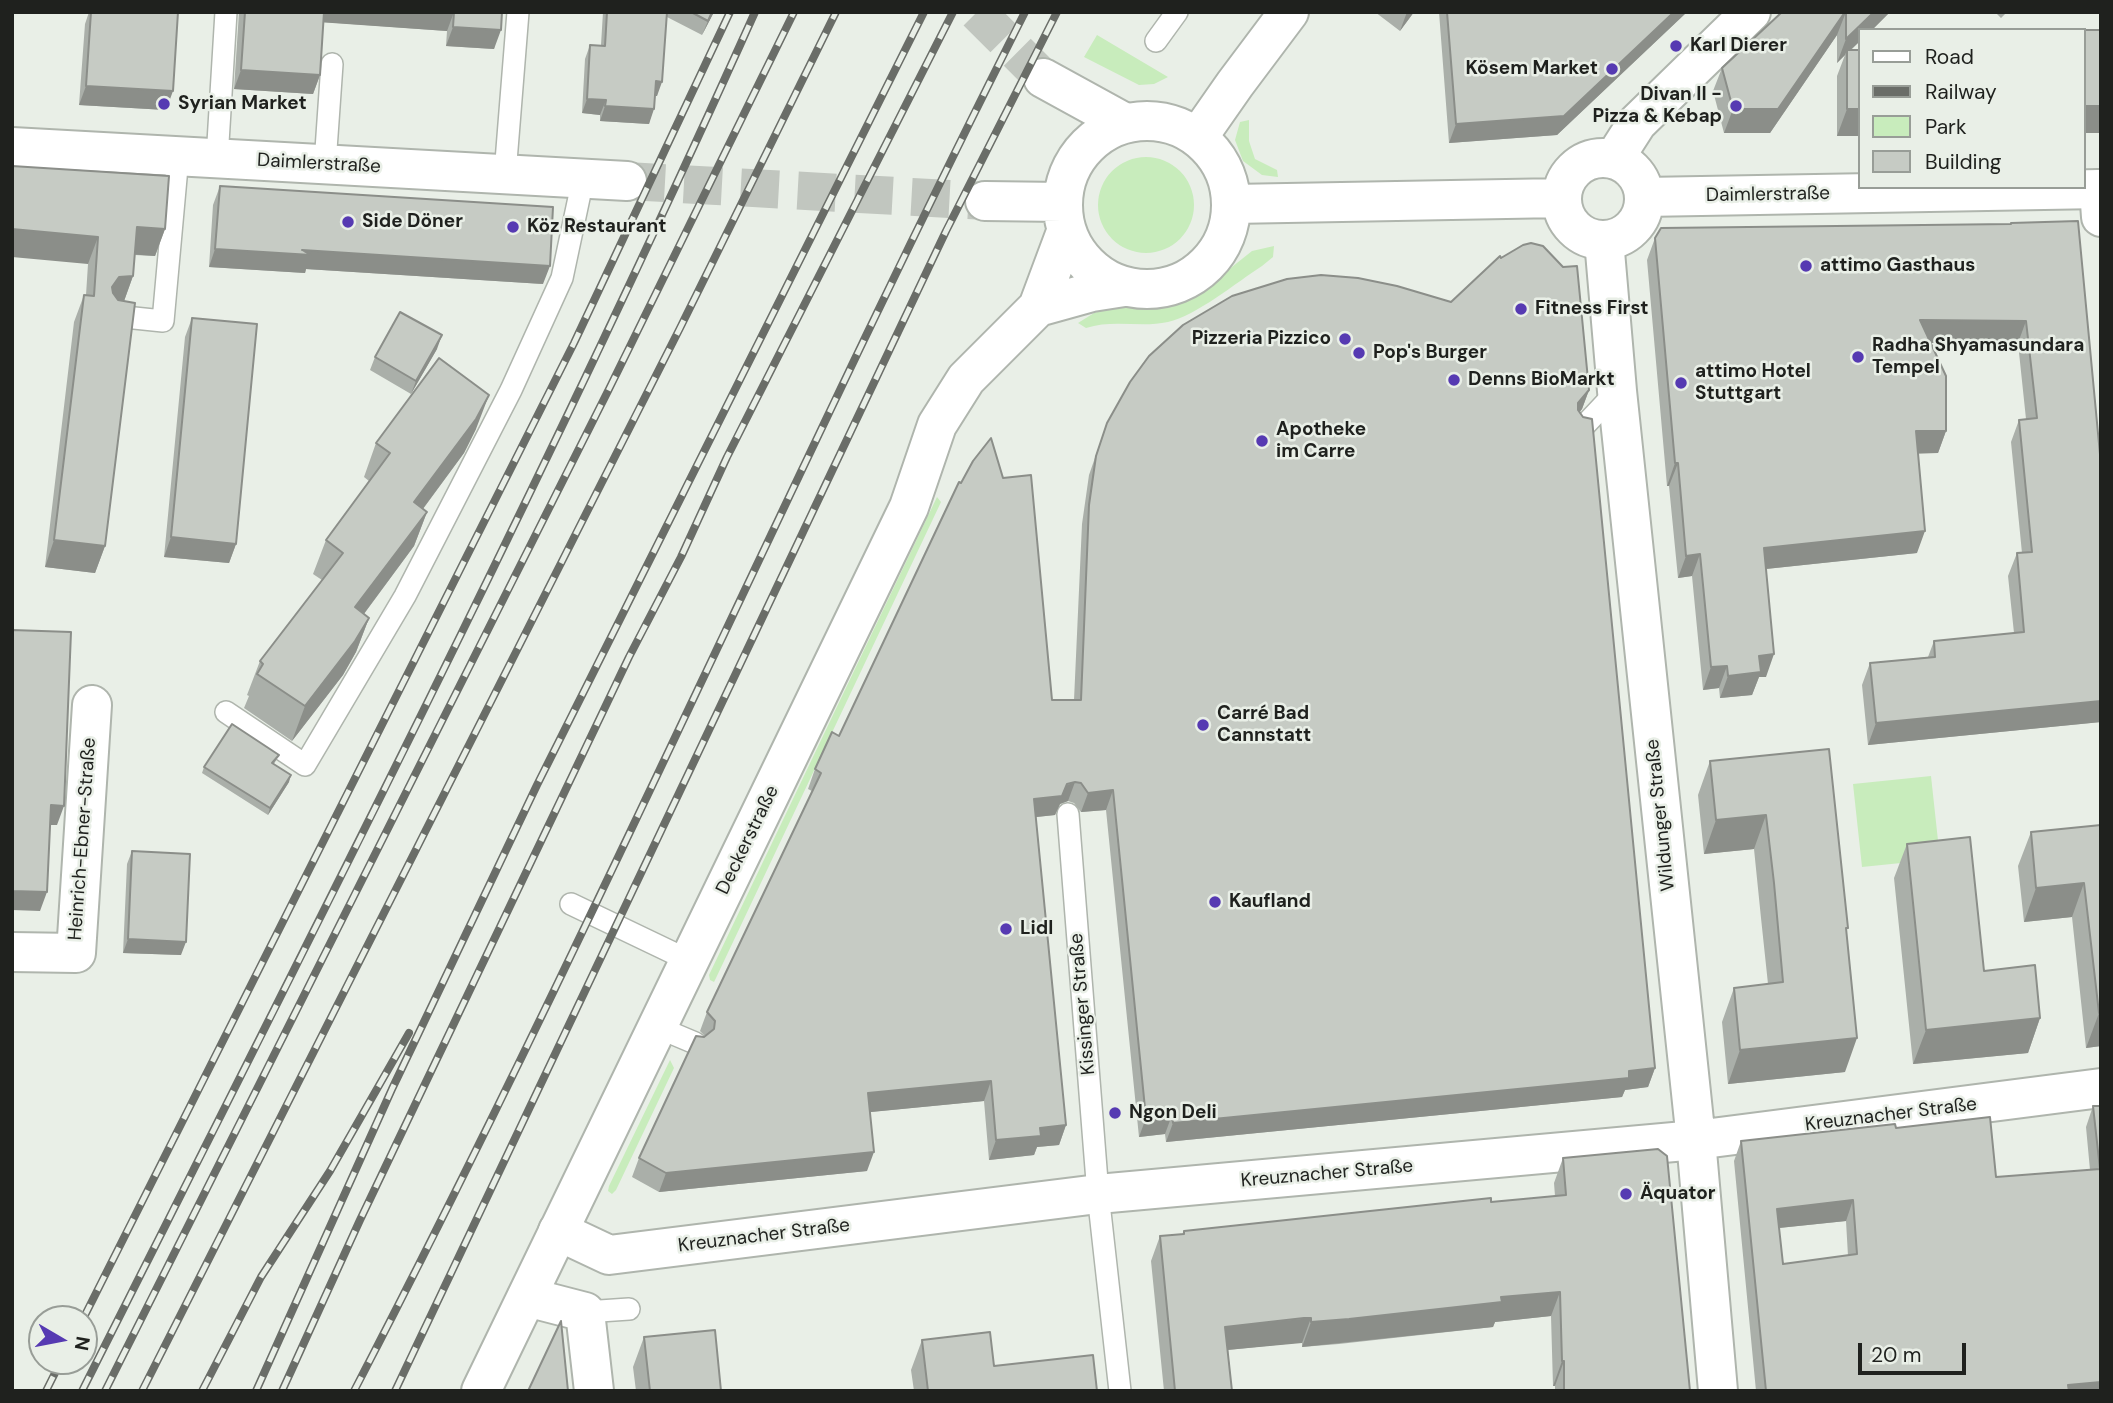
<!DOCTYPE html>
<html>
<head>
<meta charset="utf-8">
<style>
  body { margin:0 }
  #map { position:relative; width:2113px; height:1403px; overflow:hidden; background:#e9efe7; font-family:"DM Sans",sans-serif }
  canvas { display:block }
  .frame { position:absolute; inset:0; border:14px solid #1f211e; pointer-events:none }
  .legend { position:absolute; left:1858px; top:28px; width:228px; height:161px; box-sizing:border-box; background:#e9efe7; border:2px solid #989d97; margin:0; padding:9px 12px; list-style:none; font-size:21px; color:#1f211e }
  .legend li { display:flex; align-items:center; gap:14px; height:35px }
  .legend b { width:35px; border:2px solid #989d97 }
  .north { position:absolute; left:28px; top:1305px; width:70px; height:70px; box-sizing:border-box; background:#e9efe7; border:2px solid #989d97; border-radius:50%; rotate:100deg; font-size:19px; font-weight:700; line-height:28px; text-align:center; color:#1f211e }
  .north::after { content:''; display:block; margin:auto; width:24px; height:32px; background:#563ab2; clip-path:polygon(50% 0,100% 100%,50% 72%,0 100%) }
  .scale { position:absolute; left:1858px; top:1343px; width:108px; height:32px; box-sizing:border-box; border:4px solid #1f211e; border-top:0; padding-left:9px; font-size:21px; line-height:24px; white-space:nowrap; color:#1f211e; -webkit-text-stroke:5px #e9efe7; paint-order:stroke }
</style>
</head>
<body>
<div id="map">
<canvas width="2113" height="1403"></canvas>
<div class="frame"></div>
<ul class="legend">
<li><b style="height:9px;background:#fff"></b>Road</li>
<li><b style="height:9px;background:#6a6d68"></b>Railway</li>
<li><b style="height:19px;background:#c8ecbc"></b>Park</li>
<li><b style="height:19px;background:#c6cbc4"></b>Building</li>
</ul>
<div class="north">N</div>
<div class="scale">20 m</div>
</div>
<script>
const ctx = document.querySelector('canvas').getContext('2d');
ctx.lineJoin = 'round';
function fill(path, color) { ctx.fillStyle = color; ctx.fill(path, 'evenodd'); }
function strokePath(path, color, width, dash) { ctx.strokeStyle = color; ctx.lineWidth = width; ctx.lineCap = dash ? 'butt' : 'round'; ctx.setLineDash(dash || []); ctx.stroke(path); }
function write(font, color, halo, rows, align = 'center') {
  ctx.font = font + ' "DM Sans",sans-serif'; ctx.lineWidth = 5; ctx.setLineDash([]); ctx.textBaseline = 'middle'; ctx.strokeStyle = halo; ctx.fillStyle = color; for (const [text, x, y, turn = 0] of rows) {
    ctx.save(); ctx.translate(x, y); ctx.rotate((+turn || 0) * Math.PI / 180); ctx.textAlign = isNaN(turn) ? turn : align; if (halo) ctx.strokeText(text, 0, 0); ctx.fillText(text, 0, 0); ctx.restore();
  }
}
fill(new Path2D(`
  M1097 35 1168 77 1154 84 1139 85 1084 57Z
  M1249 120V141L1255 159 1277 170 1278 177 1262 175 1243 161 1235 140 1240 122Z
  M1098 205a48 48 0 1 1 96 0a48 48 0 1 1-96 0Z
  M1274 246 1273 257 1262 266C1237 282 1196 316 1168 322 1141 328 1113 319 1086 328L1078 323 1094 313 1110 308 1171 306 1198 294 1252 251Z
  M937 497 941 502 716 978 714 982 710 980 709 975Z
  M1931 776 1940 859 1862 867 1853 784Z
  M670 1060 674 1068 616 1190 612 1194 608 1191 609 1186Z`), '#c8ecbc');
strokePath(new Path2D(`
  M977 12 1043 78`), '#c1c6bf', 38, [38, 19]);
strokePath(new Path2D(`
  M627 181 985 201`), '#c1c6bf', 38, [38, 19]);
const service = new Path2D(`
  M1156 41 1177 12
  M217 159 226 12
  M325 164 332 64
  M505 174 518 12
  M115 316 163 321 178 156
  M1584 426 1617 391
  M226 712 305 765 405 596 511 390 562 278 583 179
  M1068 814 1098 1194 1120 1391
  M571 904 690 961
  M657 1027 695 1043
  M585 1312 629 1309`);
const minor = new Path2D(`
  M1043 78 1125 123
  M1198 137 1235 84 1289 12
  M1616 159 1621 148 1637 123 1751 12
  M2099 189 2101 217
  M1604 240 1617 391 1696 1140 1718 1391
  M12 952 76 953 92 705
  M558 1231 609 1255 1098 1194 1696 1140 2101 1088
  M527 1297 585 1312 594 1391`);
const tertiary = new Path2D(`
  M1063 205a84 84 0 1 1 168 0a84 84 0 1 1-168 0Z
  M12 147 627 181
  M1562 199a41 41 0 1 1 82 0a41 41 0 1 1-82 0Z
  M1644 197 2101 189
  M985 201 1062 202
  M1232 204 1561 198
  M1038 307 1092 292 1124 287
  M481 1391 909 507 937 425 966 379 1038 307 1066 232`);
strokePath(service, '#afb5ad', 24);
strokePath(minor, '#afb5ad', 42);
strokePath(tertiary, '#afb5ad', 42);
strokePath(service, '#fff', 21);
strokePath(minor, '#fff', 38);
strokePath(tertiary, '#fff', 38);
const rail = new Path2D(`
  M83 1319 574 343 730 12
  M46 1391 61 1361
  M82 1391C312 934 545 479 755 12
  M105 1391 609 389 794 12
  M142 1391 680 328 836 12
  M202 1391 261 1277 330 1171 409 1033
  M256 1391 392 1089 537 785 924 12
  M282 1391 360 1220 629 657 681 557 727 457 953 12
  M354 1391C590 937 795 468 1025 12
  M395 1391 946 231 1057 12`);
strokePath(rail, '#6a6d68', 8);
strokePath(rail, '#e9efe7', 5, [16]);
fill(new Path2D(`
  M89 12H178L166 110 79 105 85 24Z
  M239 12H502L494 49 446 46 447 31 323 22 320 75 313 94 234 89Z
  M603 12H714L702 35 667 17 657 96H655L649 124 600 121V115L582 113 585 59 590 45H601Z
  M1375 12H1414L1400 31Z
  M1439 12H1687L1557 135 1449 143Z
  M1782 12H1890L1872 30H1859V42L1851 50 1859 136H1837V76L1845 55 1837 63V35L1770 133H1724L1713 91 1722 68Z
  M1995 12H2007L2001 18Z
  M12 166 165 229 155 256 135 255 133 276 124 301 105 546 95 573 45 567 74 322 84 295H86L88 264Z
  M220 186 543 284 306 269 305 273 209 267 213 205Z
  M2011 223 2101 465V722L1868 745 1862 685 1870 663 1928 657 1934 641 2014 633 2008 576 2017 553H2022L2011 442 2019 420 2026 419 2018 343H1931L1946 431 1938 453H1918L1917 553 1766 569V677H1759L1752 695 1720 698 1719 688 1703 690 1692 576 1678 578 1669 486H1667L1647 260 1655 238 2011 224Z
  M192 318 236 544 229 563 164 557 185 337Z
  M437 349 411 394 370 370 375 357Z
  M1589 390 1582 409 1580 412 1655 1068 1648 1087 1625 1090 1622 1097 1166 1142 1165 1134 1139 1137 1106 810 1081 812 1074 803 1068 801 1060 804 1055 815 1036 817 1066 1125 1059 1145 1037 1147 1034 1155 989 1160 984 1101 870 1112 867 1171 659 1192 632 1177 639 1158 705 1036 700 1031 707 1012 812 791 808 789 815 769 839 736 1052 700H1074L1082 524 1089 475 1107 423Z
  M476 429 464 453 423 509 427 512 414 546 364 614 369 618 356 652 343 675 292 741 244 708 249 696 247 695 260 661 322 580 313 574 326 540 369 481 364 477 376 443Z
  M1829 749 1848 928 1846 931 1845 1072 1728 1084 1722 1022 1734 988 1768 984 1761 918 1754 849 1704 854 1698 795 1710 761Z
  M279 755 274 764 289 782 268 815 202 773 204 767Z
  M2101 825V1046L2086 1048 2072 917 2024 922 2018 866 2031 832Z
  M1907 844 1984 971 2040 1018 2028 1053 1913 1064 1894 878Z
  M132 851 181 955 123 953 127 864Z
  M2093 1106H2101V1391H1756L1734 1161 1741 1141 1896 1128 1996 1177 2090 1170 2086 1127ZM1846 1221 1848 1256 1783 1264 1779 1228Z
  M1563 1158 1690 1391H1555V1386H1553L1551 1316 1495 1322 1493 1327 1339 1344 1302 1347V1343H1295L1228 1350 1232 1391H1164L1151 1261 1160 1236 1182 1234 1184 1231 1555 1196 1554 1183Z
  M644 1337 721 1391H636L633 1367Z
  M922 1340 994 1366 1097 1391H914L911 1370Z`), '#aaafa9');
fill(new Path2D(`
  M321 12H454L447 31 318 22Z
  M712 12H714L702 35 708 21Z
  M1407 12H1414L1400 31Z
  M1674 12H1687L1557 135 1449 143 1456 124Z
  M1846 12 1837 35 1770 133H1724L1733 109Z
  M1874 12H1890L1872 30H1859V42L1847 53V50L1845 55 1837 63 1846 39Z
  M453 27 501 30 494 49 446 46Z
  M241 70 320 75 313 94 234 89Z
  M656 81 662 82 657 96H651Z
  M86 86 173 91 166 110 79 105Z
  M587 99 606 100 600 115 582 113Z
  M605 106 654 109 649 124 600 121Z
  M2083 106H2101V133H2083Z
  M1847 109H1859V136H1837Z
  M137 227 165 229 155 256 127 254Z
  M12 229 98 237 88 264 12 257Z
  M215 249 302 250 550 266 543 284 306 269 305 273 209 267Z
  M133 276 123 304 102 314 112 287 119 277Z
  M1920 320 2026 321 2018 343H1912Z
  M442 335 437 349 411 394 416 381Z
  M1589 390 1582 409 1571 422 1578 403Z
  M489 395 476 429 464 453 402 537 414 502Z
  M1916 431H1946L1938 453 1908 454Z
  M1675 463H1678L1669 486H1667Z
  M427 512 414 546 343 642 355 607Z
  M1925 531 1917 553 1756 570 1764 548Z
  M171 537 236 544 229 563 164 557Z
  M54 540 105 546 95 573 45 567Z
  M1700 554 1692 576 1678 578 1686 556Z
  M369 618 356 652 343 675 292 741 305 706Z
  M1774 654 1766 677H1759L1752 695 1720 698 1728 676 1759 656Z
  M1727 666 1719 688 1703 690 1711 667Z
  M2101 701V722L1868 745 1876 723Z
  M291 775 289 782 268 815 270 808Z
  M1075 782 1068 801 1060 804 1055 815 1027 818 1034 799Z
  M1113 790 1106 810 1081 812 1088 793Z
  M51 805 64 806 57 825H44Z
  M1766 815 1754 849 1704 854 1716 820Z
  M2084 883 2072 917 2024 922 2036 888Z
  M12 891 47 892 40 911 12 910Z
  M128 939 186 942 181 955 123 953Z
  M2099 1013H2101V1046L2086 1048Z
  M2040 1018 2028 1053 1913 1064 1926 1030Z
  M1857 1038 1845 1072 1728 1084 1740 1050Z
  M1655 1068 1648 1087 1625 1090 1622 1097 1166 1142 1173 1123Z
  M991 1081 984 1101 861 1113 868 1093Z
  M1172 1115 1165 1134 1139 1137 1146 1118Z
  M1066 1125 1059 1145 1037 1147 1034 1155 989 1160 996 1140 1040 1128Z
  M874 1152 867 1171 659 1192 666 1173Z
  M1853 1200 1846 1221 1769 1229 1777 1209Z
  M1560 1292 1551 1316 1495 1322 1493 1327 1302 1347 1311 1322 1501 1297Z
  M1311 1318 1302 1343 1216 1351 1225 1327Z
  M1562 1361H1564L1555 1386H1553Z
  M2101 1382V1391H2066L2068 1385Z`), '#8b8e89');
const building = new Path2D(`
  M91 12H178L173 91 86 86Z
  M245 12H324L320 75 241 70Z
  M454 12H502L501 30 453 27Z
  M607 12H667L662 82 656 81 654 109 605 106 606 100 587 99 590 45 605 46Z
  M691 12H712L708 21Z
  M1447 12H1674L1564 116 1456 124Z
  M1782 12H1845L1778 109H1733L1722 68Z
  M1846 12H1874L1846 39Z
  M2082 30H2101V106H2083V30Z
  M1847 50H1859V109H1847Z
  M12 166 169 176 165 229 137 227 133 276 119 277 112 287 113 293 118 300 135 303 105 546 54 540 84 295 94 296 98 237 12 229Z
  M220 186 553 207 550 266 302 250 311 255 215 249Z
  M2078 221 2101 465V701L1876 723 1870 663 1935 657 1934 641 2024 632 2017 553 2032 552 2019 420 2037 418 2026 321 1920 320 1946 376V431H1916L1925 531 1764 548 1774 654 1759 656 1761 672 1728 676 1727 666 1711 667 1700 554 1686 556 1678 463H1675L1655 238 1661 228 2011 224V223Z
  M1531 243 1543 246 1563 267 1577 266 1589 390 1578 403V410L1583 417 1592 419 1655 1068 1629 1071V1078L1173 1123 1172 1115 1146 1118 1113 790 1088 793 1081 783 1075 782 1067 784 1062 796 1034 799 1066 1125 1040 1128 1041 1136 996 1140 991 1081 868 1093 874 1152 666 1173 639 1158 696 1036 704 1037 714 1029 715 1021 707 1012 821 773 815 769 832 732 839 736 959 482 961 483 973 461 991 438 1003 478 1031 475 1052 700H1081L1089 505 1096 456 1107 423 1130 382 1149 356 1183 325 1232 296 1287 279 1321 275 1358 278 1397 286 1451 302 1500 256 1501 258 1523 245Z
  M400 312 442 335 416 381 375 357Z
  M192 318 257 324 236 544 171 537Z
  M439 358 489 395 476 419 414 502 427 512 355 607 369 618 355 641 305 706 257 674 263 664 260 661 343 553 326 540 390 453 376 443Z
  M12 630 71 632 64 806 51 805 47 892 12 891Z
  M232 724 279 755 272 763 291 775 270 808 204 767Z
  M1829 749 1848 928H1846L1857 1038 1740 1050 1734 988 1783 982 1774 883 1766 815 1716 820 1710 761Z
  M2101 825V1013H2099L2084 883 2036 888 2031 832Z
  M1970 837 1984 971 2035 965 2040 1018 1926 1030 1907 844Z
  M132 851 190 854 186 942 128 939Z
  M2093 1106H2101V1382L2068 1385 2069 1391H1766L1741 1141 1895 1124 1896 1128 1990 1117 1996 1177 2100 1169ZM1853 1200 1857 1254 1783 1264 1777 1209Z
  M1658 1149 1667 1156 1690 1391H1564V1361H1562L1560 1292 1501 1297 1502 1302 1349 1319 1311 1322V1318H1304L1225 1327 1232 1391H1175L1160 1236 1184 1234V1231L1491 1198V1202L1566 1195 1563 1158Z
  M561 1321 568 1391H528Z
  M715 1330 721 1391H650L644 1337Z
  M990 1332 994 1366 1093 1355 1097 1391H928L922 1340Z`);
fill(building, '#c6cbc4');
strokePath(building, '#8b8e89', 2);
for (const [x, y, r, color] of [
  [1676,46,7,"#563ab2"],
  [1612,69,7,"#563ab2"],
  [164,104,7,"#563ab2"],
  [1736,106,7,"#563ab2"],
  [348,222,7,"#563ab2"],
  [513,227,7,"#563ab2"],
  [1806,266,7,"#563ab2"],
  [1521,309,7,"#563ab2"],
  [1345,339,7,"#563ab2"],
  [1359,353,7,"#563ab2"],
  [1858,357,7,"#563ab2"],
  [1454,380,7,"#563ab2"],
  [1681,383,7,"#563ab2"],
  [1262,441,7,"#563ab2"],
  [1203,725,7,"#563ab2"],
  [1215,902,7,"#563ab2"],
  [1006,929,7,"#563ab2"],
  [1115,1113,7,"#563ab2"],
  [1626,1194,7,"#563ab2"]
]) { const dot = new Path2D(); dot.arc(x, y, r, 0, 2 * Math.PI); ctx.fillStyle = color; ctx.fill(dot); strokePath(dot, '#e9efe7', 2.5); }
write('bold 19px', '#1f211e', '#e9efe7', [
  ["Karl Dierer",1690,46],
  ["Kösem Market",1598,69,"right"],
  ["Divan II -",1722,95,"right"],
  ["Pizza & Kebap",1722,117,"right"],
  ["Syrian Market",178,104],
  ["Side Döner",362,222],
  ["Köz Restaurant",527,227],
  ["attimo Gasthaus",1820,266],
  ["Fitness First",1535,309],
  ["Pizzeria Pizzico",1331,339,"right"],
  ["Radha Shyamasundara",1872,346],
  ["Tempel",1872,368],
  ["Pop's Burger",1373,353],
  ["attimo Hotel",1695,372],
  ["Stuttgart",1695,394],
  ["Denns BioMarkt",1468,380],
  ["Apotheke",1276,430],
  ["im Carre",1276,452],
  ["Carré Bad",1217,714],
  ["Cannstatt",1217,736],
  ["Kaufland",1229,902],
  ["Lidl",1020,929],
  ["Ngon Deli",1129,1113],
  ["Äquator",1640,1194]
], 'left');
write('19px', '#1f211e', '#e9efe7', [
  ["Daimlerstraße",319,164,3],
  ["Daimlerstraße",1768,195,-1],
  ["Wildunger Straße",1661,815,-96],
  ["Heinrich-Ebner-Straße",83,839,-86],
  ["Deckerstraße",748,840,-64],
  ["Kissinger Straße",1083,1004,-95],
  ["Kreuznacher Straße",1891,1115,-7],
  ["Kreuznacher Straße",1327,1174,-5],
  ["Kreuznacher Straße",764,1236,-7]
]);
</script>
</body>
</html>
